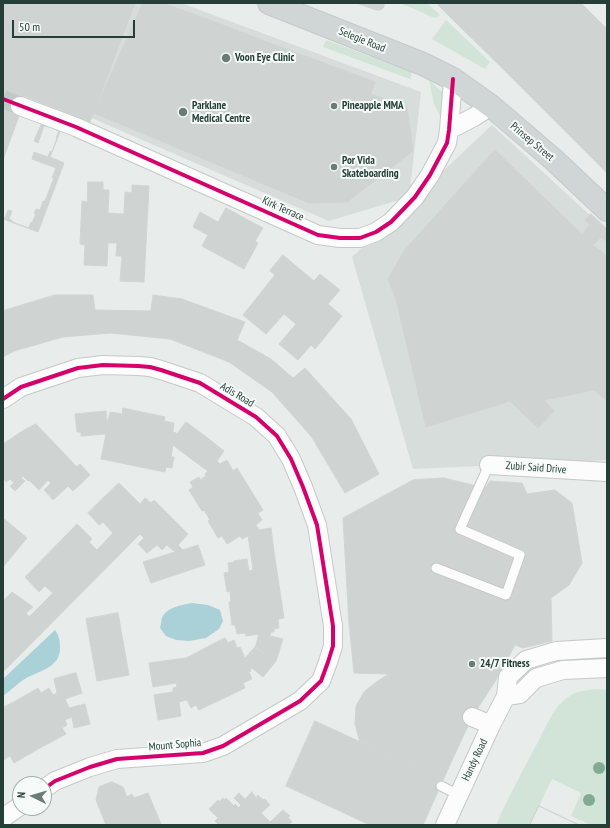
<!DOCTYPE html>
<html>
<head>
<meta charset="utf-8">
<style>
  body { margin:0 }
  #map { position:relative; width:610px; height:828px; overflow:hidden; background:#e8ecea; font-family:"PT Sans Narrow",sans-serif }
  canvas { display:block }
  .frame { position:absolute; inset:0; border:4px solid #253f38; pointer-events:none }
  .north { position:absolute; left:12px; top:776px; width:40px; height:40px; box-sizing:border-box; background:#f6faf8; border:1px solid #a2afab; border-radius:50%; rotate:275deg; font-size:11px; font-weight:700; line-height:16px; text-align:center; color:#253f38 }
  .north::after { content:''; display:block; margin:auto; width:14px; height:18px; background:#697c76; clip-path:polygon(50% 0,100% 100%,50% 72%,0 100%) }
  .scale { position:absolute; left:12px; top:20px; width:123px; height:18px; box-sizing:border-box; border:2px solid #253f38; border-top:0; padding-left:5px; font-size:12px; line-height:14px; white-space:nowrap; color:#253f38; -webkit-text-stroke:3px #f6faf8; paint-order:stroke }
</style>
</head>
<body>
<div id="map">
<canvas width="610" height="828"></canvas>
<div class="frame"></div>
<div class="north">N</div>
<div class="scale">50 m</div>
</div>
<script>
const ctx = document.querySelector('canvas').getContext('2d');
ctx.lineJoin = 'round';
function fill(path, color) { ctx.fillStyle = color; ctx.fill(path, 'evenodd'); }
function strokePath(path, color, width, dash) { ctx.strokeStyle = color; ctx.lineWidth = width; ctx.lineCap = dash ? 'butt' : 'round'; ctx.setLineDash(dash || []); ctx.stroke(path); }
function write(font, color, halo, rows, align = 'center') {
  ctx.font = font + ' "PT Sans Narrow",sans-serif'; ctx.lineWidth = 4; ctx.setLineDash([]); ctx.textBaseline = 'middle'; ctx.strokeStyle = halo; ctx.fillStyle = color; for (const [text, x, y, turn = 0] of rows) {
    ctx.save(); ctx.translate(x, y); ctx.rotate((+turn || 0) * Math.PI / 180); ctx.textAlign = isNaN(turn) ? turn : align; if (halo) ctx.strokeText(text, 0, 0); ctx.fillText(text, 0, 0); ctx.restore();
  }
}
fill(new Path2D(`
  M131 3H181L421 92 409 197 329 221 87 116Z
  M492 125 607 231V460L413 469 352 257Z`), '#d6ddda');
fill(new Path2D(`
  M404 3H427L440 15 436 18C425 15 415 8 403 5Z
  M446 20 490 62 485 69 432 39Z
  M326 40 412 72 410 79 323 47Z
  M429 80 444 94 443 122 434 104Z
  M596 689 607 690V825H591L571 816 581 793 552 779 530 825H496C509 795 525 767 540 738 544 730 554 709 560 704 572 692 580 691 596 689Z`), '#d2e4d7');
fill(new Path2D(`
  M192 603 208 605 220 610 223 621 219 629 206 638 189 641 176 640 166 636 160 628C161 625 161 621 162 618 167 607 181 605 192 603Z
  M55 630C59 635 60 641 60 647 61 669 36 671 23 680 16 685 10 691 3 696V679Z`), '#abd1d8');
const building = new Path2D(`
  M3 3H135L90 122 24 96 18 110 61 126 59 131 60 132 50 157 64 163 38 232 3 219Z
  M143 3H162L210 20 267 42 223 167 94 113Z
  M357 3H384V7L381 10H376Z
  M440 3H456L446 13 438 5Z
  M456 3H567L503 69 446 13Z
  M567 3H581L601 23 530 96 503 69Z
  M601 23 607 29V74L558 124 530 96Z
  M267 42 375 82 371 94 407 107 413 151 347 202 309 203 223 167Z
  M607 74V173L558 124Z
  M20 114 43 120 34 141 38 143 44 126 47 127 48 124 57 127 56 130 59 131 56 138H57L52 152 50 151 48 157 34 152 32 159 56 168 52 178H54L45 201H43L40 210 36 209 34 213 36 214 32 223 31 222 29 228 12 222 13 221 9 219 12 211 8 210 5 218 3 217V160Z
  M495 150 593 245 607 256V401L594 390 544 400 554 411 538 428 510 401 426 427 396 299 388 279 404 251Z
  M88 182H103V190H109L108 213 124 214 125 192 132 193V185L149 186 144 282 120 281 122 256H116L117 243H108L107 266 84 265 85 245 80 244 82 201 87 202Z
  M226 208 263 228 255 241 258 243 244 269 202 246 208 235 193 227 200 212 218 222Z
  M591 214 607 229V241H606L601 237 593 245 582 234 590 225 585 220Z
  M283 255 314 281 320 274 340 290 328 304 342 316 315 349 311 345 298 360 279 344 296 324 284 314 266 334 243 315 275 275 270 271Z
  M55 295H93L95 310 151 311 153 295 182 299 245 322 237 340 271 359 293 378 305 368 351 419 379 474 345 493 311 436 272 392 229 362 170 339 110 333 63 337 14 351 3 357V311Z
  M123 408 165 417 164 421 174 423 173 432 176 433 177 434 186 422 205 436 190 458 173 445 171 457H174L172 468 166 467 165 472 101 459 106 434 81 436V432H77L75 414 106 411 107 421H108L110 412 122 414Z
  M36 424 77 467 80 464 90 475 73 491 68 486 53 500 44 490 51 483 48 480 39 490 29 480 28 481 23 476 21 478 25 481 15 491 10 486 14 483 10 479 6 482 4 479 3 481V444L21 432Z
  M205 436 224 451 217 461 220 464 227 460 233 471 237 468 263 510 258 513 262 520 256 525 259 530 271 528 274 552 251 555 248 536 242 539 240 536 227 544 222 536 218 538 208 521 210 520 204 510 202 511 189 490 193 487 190 482 199 477 200 480 206 476 205 474 208 471 190 458Z
  M444 478 485 488 490 481 522 483 527 494 555 490 572 503 582 563 569 585 551 598 552 641 523 648 515 645 496 680 472 717 461 708 389 674 354 673 349 624 343 518 413 480Z
  M119 483 140 504 145 498 151 503 154 500 188 534 178 545 183 550 198 545 205 565 151 583 143 562 175 552 167 545 162 550 157 545 147 553 138 544 144 538 140 534 3 672V601L12 592 33 607 26 613 29 617 53 593 45 586 39 592 25 577 77 524 92 539 89 542 97 550 113 533 103 522 99 525 88 513Z
  M3 518 27 538 3 567Z
  M274 552 284 618 278 619 279 628 274 629V632H271L270 636 283 639 276 661 255 648 259 634 246 636 245 633 237 634 235 625H232L229 602H231L230 591 227 592 224 573 229 572 228 563 234 562V561L247 559 249 571 253 570 251 555Z
  M118 613 129 675 97 681 86 619Z
  M225 638 228 643 234 640 237 648 240 647 245 658 255 647 276 661 263 677 252 668 250 669 251 671 249 672 252 679 243 683 245 688 199 710 196 705 191 708 187 700 179 702 181 716 158 720 154 695 173 692V688L177 687 176 683 153 687 149 663 186 658Z
  M76 673 82 693 65 699 69 708 85 704 90 724 74 728 72 717 65 720 67 725 62 728 66 734 38 749 12 703 38 688 41 693 49 688 53 695 57 693 54 679Z
  M389 674 461 708 472 717 443 780 360 742 355 724 356 706 364 692 375 683Z
  M12 703 38 749 14 763 10 756 3 760V708Z
  M315 721 443 780 423 825H370L286 786Z
  M112 782 123 787 127 797 132 794 134 798 148 793 161 824 157 825H106L96 800 99 787Z
  M252 792 256 798 258 795 263 800 265 799 270 805 261 813 270 822 283 810 290 816 288 817 292 822 289 824 290 825H219L215 821 218 818 209 809 218 800 219 802 223 798 225 800 226 798 234 806 235 804 239 808 241 805 234 798 239 793 245 799Z
  M539 806 579 825H530Z
  M539 806 579 825H530Z`);
fill(building, '#cfd3d1');
strokePath(building, '#d0d5d3', 1);
strokePath(new Path2D(`
  M3 99 20 106`), '#c1c9c6', 18, [18, 9]);
const service = new Path2D(`
  M436 568 506 595 520 555 460 529 479 487 489 465
  M441 786 459 795`);
const minor = new Path2D(`
  M20 106 76 127 318 235 340 238H360L376 232 391 222 415 197 430 175 447 143 449 130 453 79
  M449 130 474 117 491 106
  M3 399 21 387 78 368 103 365 138 366 150 367 161 370 200 383 256 417 277 436 291 459 303 487 317 525 333 626V646L328 662 321 681 300 701 223 746 203 753 117 759 90 767 55 781 44 789
  M489 465 607 472
  M506 696 520 694 536 678 563 670 607 668
  M472 717 491 725
  M3 818 20 806
  M445 825 491 725 506 696 508 677 526 660 556 651 607 648`);
const primary = new Path2D(`
  M269 3 423 64 453 79 491 106 553 159 607 210`);
strokePath(service, '#c5c9c7', 11);
strokePath(minor, '#c5c9c7', 20);
strokePath(primary, '#c3cac8', 24);
strokePath(service, '#fcfcfc', 9);
strokePath(minor, '#fcfcfc', 18);
strokePath(primary, '#d0d6d5', 22);
strokePath(new Path2D(`
  M3 99 76 127 318 235 340 238H360L376 232 391 222 415 197 430 175 447 143 449 130 453 79
  M3 399 21 387 78 368 103 365 138 366 150 367 161 370 200 383 256 417 277 436 291 459 303 487 317 525 333 626V646L328 662 321 681 300 701 223 746 203 753 117 759 90 767 55 781 44 789`), '#d6006c', 4);
ctx.fillStyle = '#83ab93';
for (const [x, y] of [
  [599,768],
  [589,800]
]) { ctx.beginPath(); ctx.arc(x, y, 6, 0, 2 * Math.PI); ctx.fill(); }
for (const [x, y, r, color] of [
  [226,58,5,"#697c76"],
  [334,106,4,"#697c76"],
  [183,112,5,"#697c76"],
  [334,167,4,"#697c76"],
  [472,664,4,"#697c76"]
]) { const dot = new Path2D(); dot.arc(x, y, r, 0, 2 * Math.PI); ctx.fillStyle = color; ctx.fill(dot); strokePath(dot, '#f6faf8', 1.5); }
write('11px', '#253f38', '#f6faf8', [
  ["Selegie Road",362,40,22],
  ["Prinsep Street",532,142,40],
  ["Kirk Terrace",283,209,24],
  ["Adis Road",237,395,31],
  ["Zubir Said Drive",536,468,4],
  ["Mount Sophia",175,745,-5],
  ["Handy Road",475,760,-65]
]);
write('bold 11px', '#253f38', '#f6faf8', [
  ["Voon Eye Clinic",235,58],
  ["Parklane",192,106],
  ["Medical Centre",192,119],
  ["Pineapple MMA",342,106],
  ["Por Vida",342,161],
  ["Skateboarding",342,174],
  ["24/7 Fitness",480,664]
], 'left');
</script>
</body>
</html>
